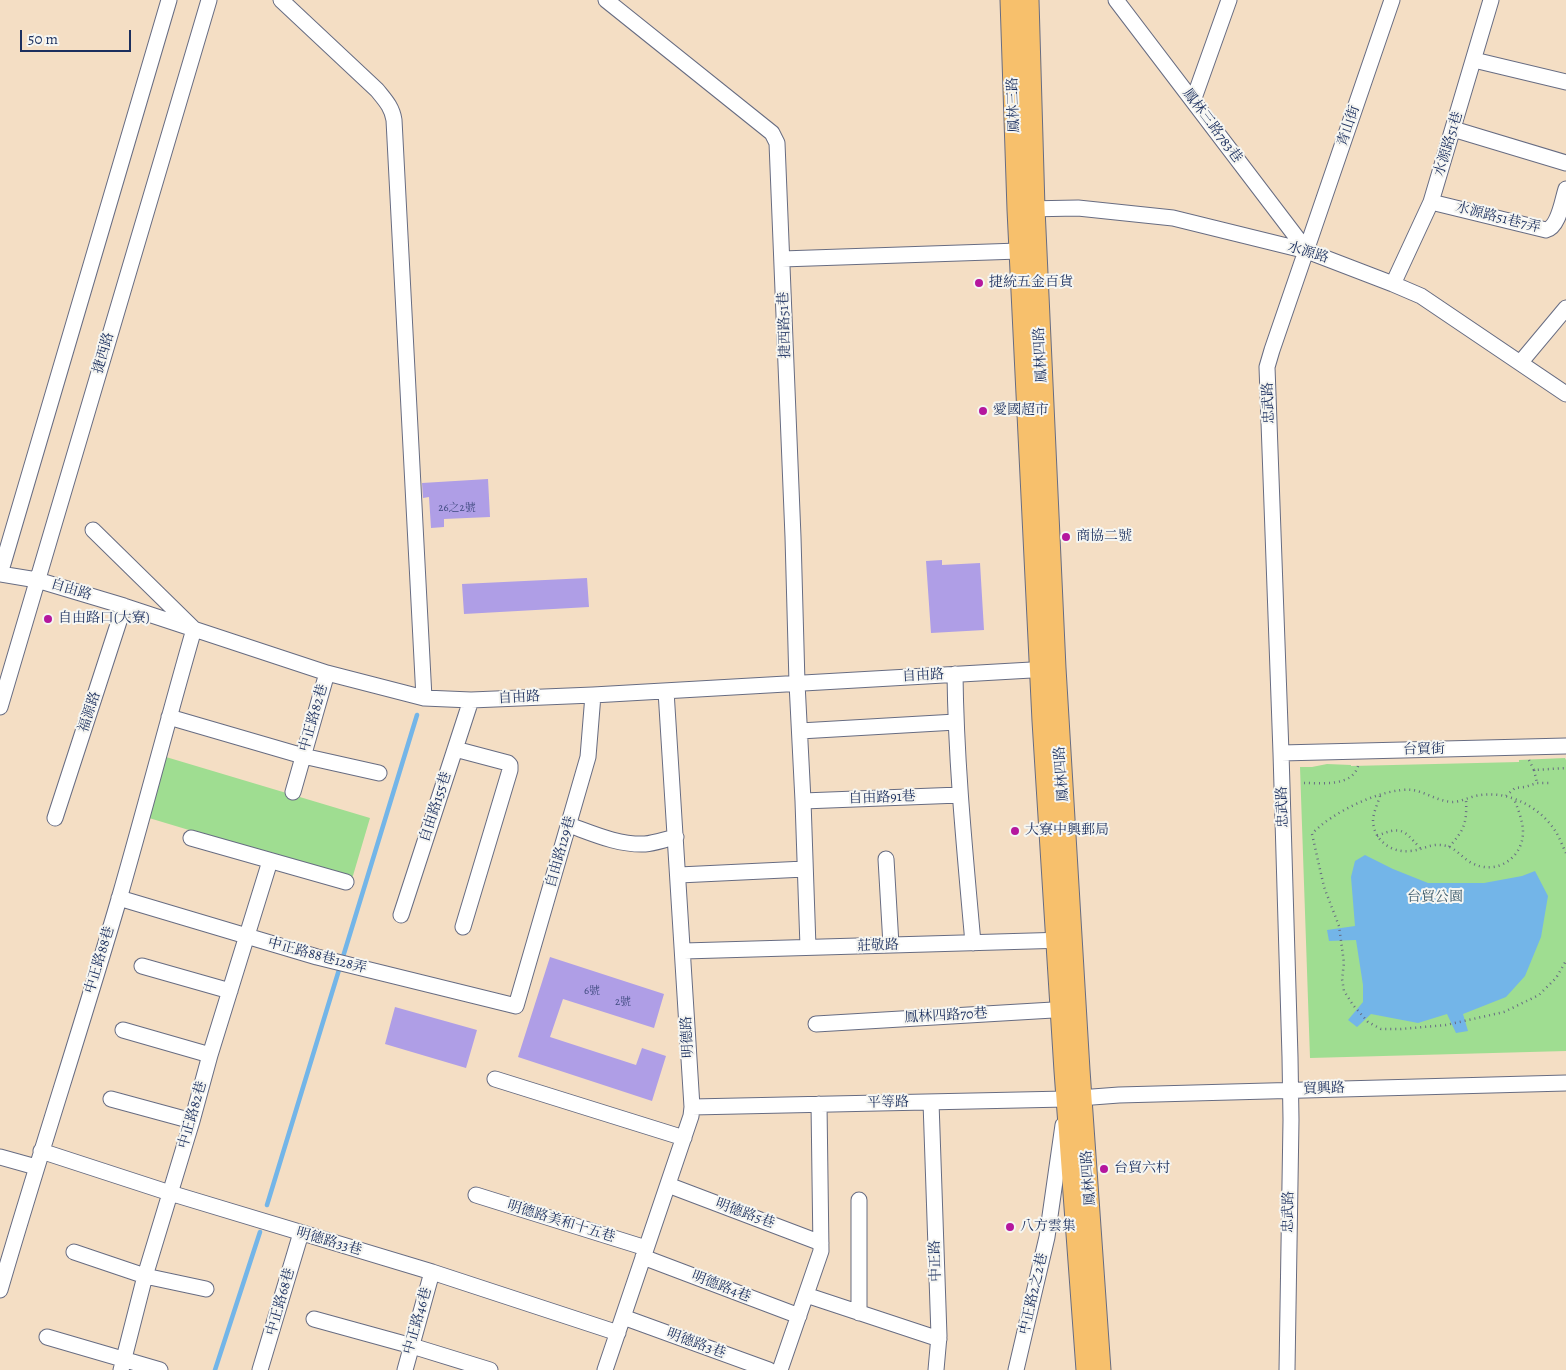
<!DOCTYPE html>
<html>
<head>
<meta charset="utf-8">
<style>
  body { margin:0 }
  #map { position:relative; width:1566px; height:1370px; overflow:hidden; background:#f4dec4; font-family:Alegreya,serif }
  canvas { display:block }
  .scale { position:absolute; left:20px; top:30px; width:111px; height:22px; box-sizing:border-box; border:2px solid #1b2f5e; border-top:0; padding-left:6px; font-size:15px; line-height:18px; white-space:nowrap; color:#1b2f5e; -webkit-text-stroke:4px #f6f6f2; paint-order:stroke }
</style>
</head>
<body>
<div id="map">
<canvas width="1566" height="1370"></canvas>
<div class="scale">50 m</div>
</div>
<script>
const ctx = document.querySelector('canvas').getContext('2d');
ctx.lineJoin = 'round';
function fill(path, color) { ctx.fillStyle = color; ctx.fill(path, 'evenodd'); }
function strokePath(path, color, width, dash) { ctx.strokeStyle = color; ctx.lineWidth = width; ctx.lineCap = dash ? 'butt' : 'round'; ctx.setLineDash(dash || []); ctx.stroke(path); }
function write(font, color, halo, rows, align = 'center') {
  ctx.font = font + ' Alegreya,"Noto Serif TC",serif'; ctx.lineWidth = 4; ctx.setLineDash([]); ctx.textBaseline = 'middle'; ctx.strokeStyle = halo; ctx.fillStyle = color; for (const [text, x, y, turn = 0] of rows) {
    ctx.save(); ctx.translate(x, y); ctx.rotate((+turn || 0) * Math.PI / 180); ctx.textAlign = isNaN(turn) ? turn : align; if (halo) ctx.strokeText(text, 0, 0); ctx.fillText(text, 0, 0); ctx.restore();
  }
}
fill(new Path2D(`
  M166 757 370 818 352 879 149 818Z
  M1565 758 1566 760V1051L1310 1058 1300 767H1312L1327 764 1351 765V766L1519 762V760Z`), '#9fdd91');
fill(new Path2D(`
  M1365 855 1393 869 1428 883H1484L1522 876 1535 871 1548 896 1541 937 1525 976 1506 997 1463 1014 1468 1031 1456 1033 1447 1014 1418 1023 1371 1014 1357 1027 1348 1020 1363 1002V985L1356 940 1329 941 1327 930 1355 926 1351 877 1355 861Z`), '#73b5e8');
strokePath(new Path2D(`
  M267 1205 417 715
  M215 1370 260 1232`), '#73b5e8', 4.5);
fill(new Path2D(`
  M488 479 490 517 444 519V527L431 528 429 497 423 498 422 483Z
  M942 560V565L980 563 984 630 931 633 926 561Z
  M587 578 589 607 464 614 462 584Z
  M550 957 664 994 654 1028 563 999 550 1037 636 1065 642 1048 666 1056 652 1101 518 1057Z
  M395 1007 477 1030 466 1068 385 1044Z`), '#af9ee6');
const minor = new Path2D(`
  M281 0 377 90C385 100 392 107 394 120L424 698
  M606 0 772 133 777 143 793 537 797 683 803 801 808 947
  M1116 0 1307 251
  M1474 60 1566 82
  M1193 101 1229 0
  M1453 129 1566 163
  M1431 202 1546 230C1559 227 1562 201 1566 189
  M1026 209 1078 208 1173 218 1307 251 1393 284 1421 296 1566 394
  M782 259 1019 251
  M1393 284 1431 202 1491 0
  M1520 363 1566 308
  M0 574 37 580 124 606 327 673 424 698 471 700 593 695 1049 669
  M0 574 169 0
  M955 674C956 764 965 853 973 943
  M0 707 209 0
  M169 717 303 756 379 773
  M800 731 956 722
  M455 749 508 763 510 765V770L463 927
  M1281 753 1566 746
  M293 792 327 673
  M803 801 960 795
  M55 818 124 606
  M569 825C594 834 618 845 645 844 655 843 666 839 676 837
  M191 838 346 882
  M886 859 891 945
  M679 875 805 869
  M119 898 317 957 516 1006 588 757 593 695
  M401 915 471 700
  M684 951 1066 940
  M142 966 230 991
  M816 1024 1070 1009
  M123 1030 210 1055
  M495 1079 684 1138
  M111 1099 192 1121
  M931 1102 939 1336 936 1370
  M692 1107 1066 1099 1119 1095 1566 1083
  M41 1151 170 1193 432 1272 618 1333
  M0 1157 36 1167
  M668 1185 821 1243
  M476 1195 646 1248
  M74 1252 145 1276 206 1289
  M643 1257 799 1316
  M0 1290C38 1159 81 1029 119 899 145 809 168 719 194 629L93 530
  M806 1295 939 1339
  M859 1313V1200
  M623 1317 769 1370
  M314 1319 412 1346 490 1370
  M47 1337 160 1370
  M121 1370 145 1276 192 1121 210 1055 270 861
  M260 1370 301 1233
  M405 1370 432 1272
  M605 1370 691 1116 692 1107 666 691
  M780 1370 821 1251 819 1104
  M1016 1370 1047 1237 1063 1125
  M1287 1370 1291 1120 1290 1057 1281 753 1267 367 1272 350 1392 0`);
const major = new Path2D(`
  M1010 0 1017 210 1042 721 1064 1071 1086 1370
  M1029 0 1035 208 1056 668 1080 1070 1101 1370`);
strokePath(minor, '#676c82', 17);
strokePath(major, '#676c82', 21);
strokePath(new Path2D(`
  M1529 760 1534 770 1566 768
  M1534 770 1537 783
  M1304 783C1321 783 1352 787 1358 766
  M1380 796C1378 803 1373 813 1373 821 1374 841 1392 853 1410 851 1424 850 1431 842 1447 846 1457 849 1463 859 1472 863 1496 876 1523 858 1523 832 1523 821 1518 809 1514 799
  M1506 796 1515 788 1525 787 1537 783H1552
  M1377 836C1401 826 1403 829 1420 848
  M1449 847C1465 829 1467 823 1466 799
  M1566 853C1562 845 1559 836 1554 829 1539 807 1509 791 1481 795 1471 796 1461 802 1452 802 1437 801 1426 792 1412 790 1384 787 1330 813 1312 834L1324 887 1339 926 1344 963 1342 979 1344 991 1353 1005 1368 1022 1381 1029H1401L1446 1025 1504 1012 1539 995 1556 978 1566 961`), '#676c82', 2.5, [1, 4]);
strokePath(minor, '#fff', 15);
strokePath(major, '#f7c06c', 19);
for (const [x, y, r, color] of [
  [979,283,5,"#b5179e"],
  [983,411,5,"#b5179e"],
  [1066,537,5,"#b5179e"],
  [48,619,5,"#b5179e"],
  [1015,831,5,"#b5179e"],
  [1104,1169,5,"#b5179e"],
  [1010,1227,5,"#b5179e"]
]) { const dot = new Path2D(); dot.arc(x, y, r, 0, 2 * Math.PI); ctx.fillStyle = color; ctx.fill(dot); strokePath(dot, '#f6f6f2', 2); }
write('11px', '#404b80', null, [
  ["26之2號",457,508],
  ["6號",592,991],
  ["2號",623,1002]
]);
write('14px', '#1b2f5e', '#f6f6f2', [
  ["鳳林三路",1014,105,-92],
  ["鳳林三路783巷",1212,126,53],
  ["青山街",1349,126,-71],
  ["水源路51巷",1449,144,-73],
  ["水源路51巷7弄",1498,218,14],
  ["水源路",1308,253,17],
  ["捷西路51巷",785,325,-92],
  ["捷西路",104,353,-74],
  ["鳳林四路",1041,355,-93],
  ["忠武路",1269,403,-92],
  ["自由路",71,590,17],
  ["自由路",923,676,-3],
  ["自由路",519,698,-3],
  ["福源路",90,712,-72],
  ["中正路82巷",314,718,-74],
  ["台貿街",1424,750,-1],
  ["鳳林四路",1062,774,-94],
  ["自由路91巷",882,798,-2],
  ["自由路155巷",436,807,-72],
  ["忠武路",1283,807,-92],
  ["自由路129巷",561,852,-74],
  ["莊敬路",878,946,-2],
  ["中正路88巷128弄",317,956,15],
  ["中正路88巷",100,960,-73],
  ["鳳林四路70巷",946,1016,-3],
  ["明德路",688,1037,-93],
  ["貿興路",1324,1089,-2],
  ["平等路",888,1103,-1],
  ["中正路82巷",193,1115,-74],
  ["鳳林四路",1089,1178,-94],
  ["忠武路",1289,1212,-89],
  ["明德路5巷",745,1214,20],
  ["明德路美和十五巷",561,1222,17],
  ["明德路33巷",329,1242,16],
  ["中正路",936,1261,-92],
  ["明德路4巷",721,1287,21],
  ["中正路2之2巷",1034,1294,-77],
  ["中正路68巷",281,1302,-74],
  ["中正路46巷",418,1321,-74],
  ["明德路3巷",696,1344,20]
]);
write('14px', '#1b2f5e', '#f6f6f2', [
  ["捷統五金百貨",989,283],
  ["愛國超市",993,411],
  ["商協二號",1076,537],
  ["自由路口(大寮)",58,619],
  ["大寮中興郵局",1025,831],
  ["台貿六村",1114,1169],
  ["八方雲集",1020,1227]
], 'left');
write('14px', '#3c5a6b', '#f6f6f2', [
  ["台貿公園",1435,898]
]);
</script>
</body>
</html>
